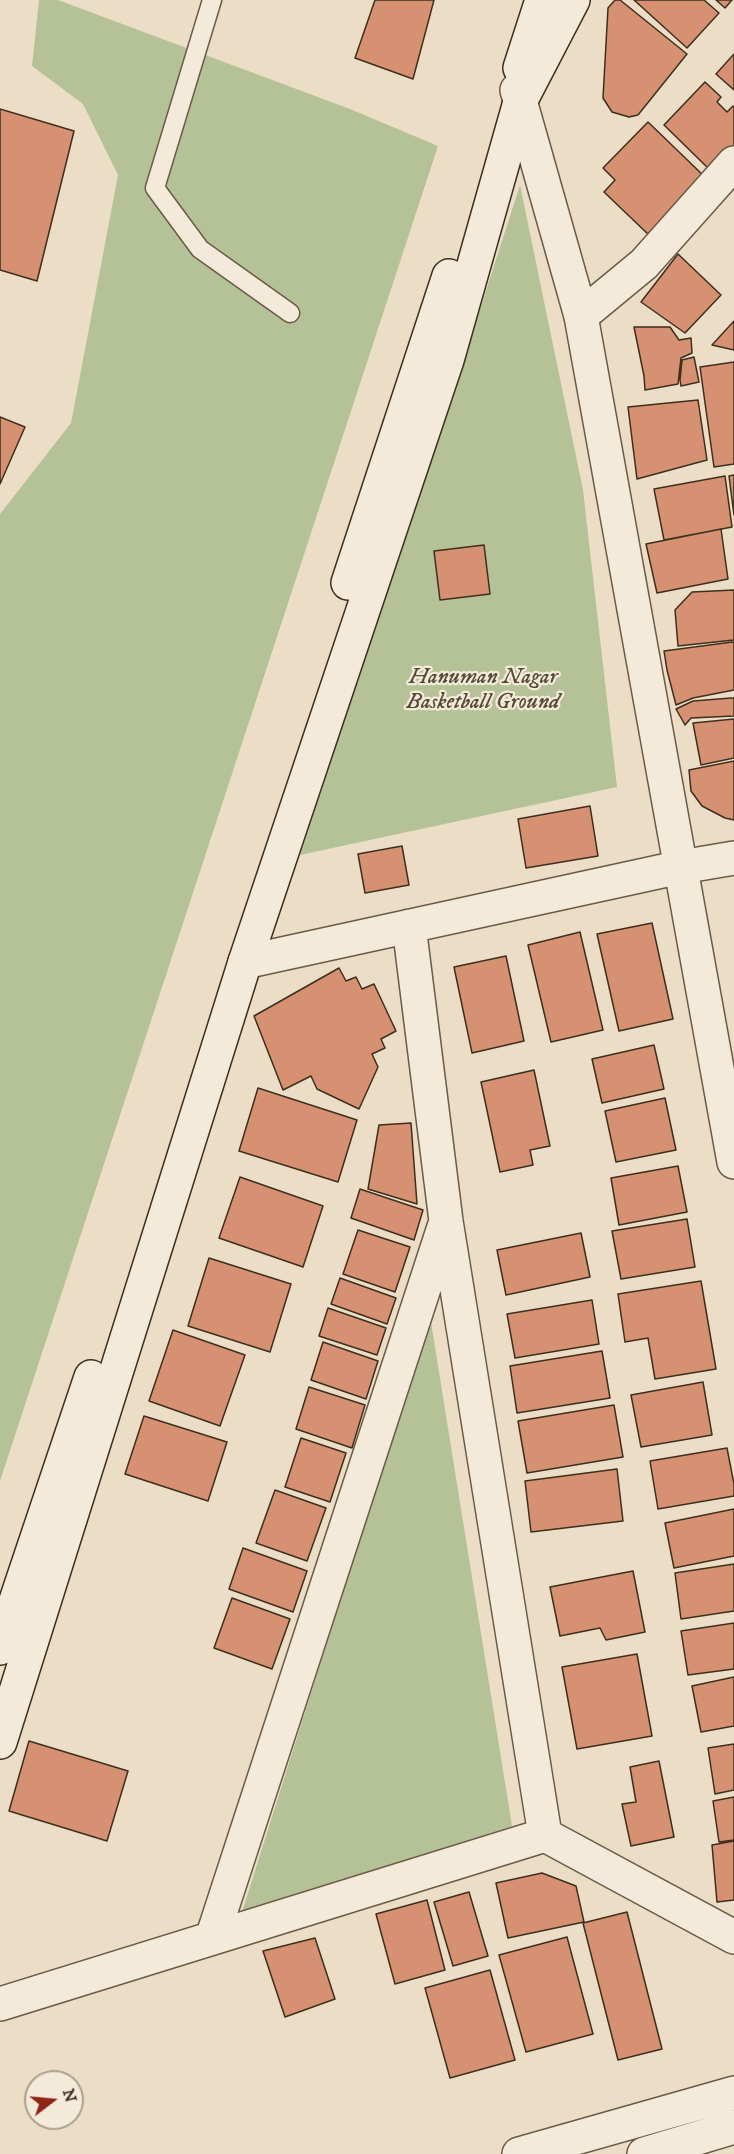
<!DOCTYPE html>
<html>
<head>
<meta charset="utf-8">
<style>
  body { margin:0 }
  #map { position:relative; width:734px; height:2154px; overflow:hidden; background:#ecdec6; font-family:"IM FELL DW Pica",serif }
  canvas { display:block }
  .north { position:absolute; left:24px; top:2070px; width:60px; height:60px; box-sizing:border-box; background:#f3eada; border:2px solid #ab9f8e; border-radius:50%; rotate:74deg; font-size:16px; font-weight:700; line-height:24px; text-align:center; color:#3e2e1d }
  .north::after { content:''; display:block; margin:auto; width:21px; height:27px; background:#8f2418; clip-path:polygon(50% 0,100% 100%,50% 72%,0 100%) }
</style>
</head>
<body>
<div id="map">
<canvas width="734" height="2154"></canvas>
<div class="north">N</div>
</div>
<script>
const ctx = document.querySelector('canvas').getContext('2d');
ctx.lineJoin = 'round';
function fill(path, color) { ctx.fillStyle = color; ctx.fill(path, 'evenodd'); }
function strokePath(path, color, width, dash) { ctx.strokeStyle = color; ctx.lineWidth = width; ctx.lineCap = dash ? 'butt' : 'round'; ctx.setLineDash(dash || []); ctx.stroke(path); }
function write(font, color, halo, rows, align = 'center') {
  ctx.font = font + ' "IM FELL DW Pica",serif'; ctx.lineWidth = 4.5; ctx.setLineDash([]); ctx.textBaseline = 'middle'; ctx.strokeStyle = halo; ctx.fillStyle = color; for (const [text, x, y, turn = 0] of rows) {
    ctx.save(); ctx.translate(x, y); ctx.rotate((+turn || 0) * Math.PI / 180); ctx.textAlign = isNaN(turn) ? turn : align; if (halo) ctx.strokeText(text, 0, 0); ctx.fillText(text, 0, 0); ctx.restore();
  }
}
fill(new Path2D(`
  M39 0H58L350 109 438 146 0 1481V514L71 423 118 175 83 104 32 66Z
  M520 185 583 490 617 787 300 855 444 421Z
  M430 1316 512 1826 242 1912Z`), '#b5c297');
const building = new Path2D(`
  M375 0H434L413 79 355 58Z
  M615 0H620L687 54 638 115 629 117 612 112 603 98 608 8Z
  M634 0H704L719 13 687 48Z
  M716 0H732L725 8Z
  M734 54V90L716 74Z
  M705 82 721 97 717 102 727 112 733 106 734 107V145L710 170 664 125Z
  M0 109 74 131 37 281 0 270Z
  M648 122 707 179 651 237 604 192 615 180 603 168Z
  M678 254 721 295 685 333 641 302Z
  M734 321V350L712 345Z
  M634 327H670L679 340 691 338 692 353 681 358 678 384 645 390 644 376Z
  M694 357 699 382 681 386 680 380 682 360Z
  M734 362V464L714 467 700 367Z
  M698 400 707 460 637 479 628 407Z
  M0 417 25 427 0 484Z
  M734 475V515L729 476Z
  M725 476 732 527 664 540 654 489Z
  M721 529 728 579 657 593 646 544Z
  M484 545 490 594 440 600 434 551Z
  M734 590V640L678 646 675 610 692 592Z
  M732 642H734V690L693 698 676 705 667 670 664 651Z
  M731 698H734V716L691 718 685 725 676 709 693 701Z
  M734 719V758L701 765 693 723Z
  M734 761V820L725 818 702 806 691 791 689 770Z
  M590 806 598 856 526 868 518 819Z
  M402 846 409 885 365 893 358 854Z
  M652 923 673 1019 619 1031 597 934Z
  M580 932 603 1030 551 1042 528 945Z
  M506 956 524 1041 472 1053 454 967Z
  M339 968 346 981 356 977 362 989 374 984 396 1031 381 1039 385 1048 372 1054 378 1067 359 1109 317 1089 311 1076 283 1090 254 1016Z
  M654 1045 664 1089 602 1103 592 1059Z
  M534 1070 550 1146 530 1150 533 1165 500 1172 481 1082Z
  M258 1088 357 1120 338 1182 239 1151Z
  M665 1098 676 1150 616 1162 605 1111Z
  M411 1123 417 1204 368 1189 379 1125Z
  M678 1166 687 1212 619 1225 611 1178Z
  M240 1177 323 1206 303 1267 219 1238Z
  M360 1189 423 1210 414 1240 351 1218Z
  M687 1219 695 1267 621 1279 612 1231Z
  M358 1230 410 1247 395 1292 343 1274Z
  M581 1233 590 1277 506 1295 497 1250Z
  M209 1258 291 1284 270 1352 188 1326Z
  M340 1278 396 1298 387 1324 331 1304Z
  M701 1281 716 1369 655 1379 648 1338 625 1342 618 1294Z
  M592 1300 599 1344 515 1358 507 1314Z
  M328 1308 386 1328 377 1355 319 1336Z
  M173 1330 245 1355 220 1426 149 1401Z
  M323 1342 378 1361 366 1399 311 1380Z
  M602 1351 610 1398 517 1413 510 1366Z
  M703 1382 712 1435 641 1447 631 1395Z
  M309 1387 365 1405 352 1448 296 1429Z
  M614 1405 623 1457 527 1473 518 1421Z
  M144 1416 227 1442 208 1501 125 1474Z
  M301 1438 346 1453 330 1502 285 1487Z
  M727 1448 734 1484V1496L658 1509 650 1461Z
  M617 1469 623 1521 531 1532 525 1481Z
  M275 1490 326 1508 307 1561 256 1543Z
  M734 1509V1556L674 1568 665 1523Z
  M243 1548 307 1571 293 1612 229 1589Z
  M734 1564V1611L681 1619 675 1573Z
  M633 1571 645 1632 606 1640 600 1628 560 1636 550 1587Z
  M232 1598 290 1619 272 1669 214 1648Z
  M734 1623V1669L688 1675 681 1631Z
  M637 1654 652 1736 577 1749 562 1667Z
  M734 1677V1726L701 1732 692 1686Z
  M29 1741 128 1771 107 1841 9 1811Z
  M734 1744V1790L715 1794 708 1748Z
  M659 1761 674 1837 631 1846 622 1804 636 1802 630 1767Z
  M734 1797V1840L719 1842 713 1801Z
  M734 1841V1900L717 1902 712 1845Z
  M542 1873 576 1886 584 1922 508 1938 496 1883Z
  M469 1892 488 1956 453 1966 434 1902Z
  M427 1900 445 1970 395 1984 376 1914Z
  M627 1912 662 2049 618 2060 583 1923Z
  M567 1937 593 2034 526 2052 499 1955Z
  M315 1938 335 1999 285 2017 263 1951Z
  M490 1970 515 2060 450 2078 425 1988Z`);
fill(building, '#d59171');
strokePath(building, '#3e2e1d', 1.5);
const service = new Path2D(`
  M212 0 155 188 200 249 290 313`);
const minor = new Path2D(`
  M581 316 644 264 734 163
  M409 926 446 1221 545 1835 734 1937
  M245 962 681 867 734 858
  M212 1938 444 1227
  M0 2004 545 1835`);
const tertiary = new Path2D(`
  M517 90 581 316 734 1162
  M519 2154 734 2093
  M644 2154 734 2127`);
const secondary = new Path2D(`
  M520 68 542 0
  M348 583 449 276
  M0 1648 91 1377
  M0 1742 245 962 447 360 520 102 573 0`);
strokePath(service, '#6a5a47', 21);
strokePath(minor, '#6a5a47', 36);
strokePath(tertiary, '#6a5a47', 36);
strokePath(secondary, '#3e2e1d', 36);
strokePath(service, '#f3eada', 18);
strokePath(minor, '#f3eada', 33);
strokePath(tertiary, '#f3eada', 33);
strokePath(secondary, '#f3eada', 33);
write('italic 22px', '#564c35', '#f3eada', [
  ["Hanuman Nagar",483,678],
  ["Basketball Ground",483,703]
]);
</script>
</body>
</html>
